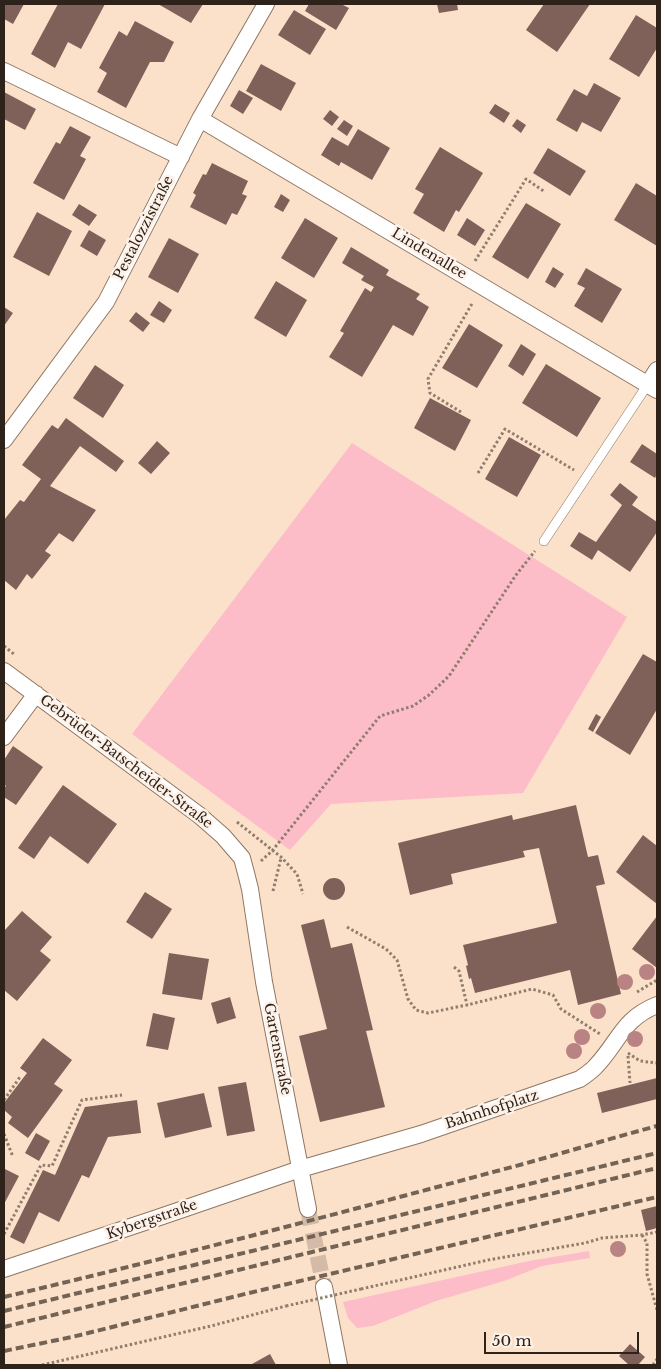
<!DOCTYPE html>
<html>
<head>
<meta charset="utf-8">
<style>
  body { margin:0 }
  #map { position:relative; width:661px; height:1369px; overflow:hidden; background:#fce1ca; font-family:"Libre Baskerville",serif }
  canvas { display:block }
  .frame { position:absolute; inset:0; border:5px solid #2d231a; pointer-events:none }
  .scale { position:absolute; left:484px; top:1332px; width:155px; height:22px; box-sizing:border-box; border:2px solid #2d231a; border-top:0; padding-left:6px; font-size:15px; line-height:18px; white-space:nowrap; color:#2d231a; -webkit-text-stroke:4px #fdf1e8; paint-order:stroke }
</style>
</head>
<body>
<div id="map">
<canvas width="661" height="1369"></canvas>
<div class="frame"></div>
<div class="scale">50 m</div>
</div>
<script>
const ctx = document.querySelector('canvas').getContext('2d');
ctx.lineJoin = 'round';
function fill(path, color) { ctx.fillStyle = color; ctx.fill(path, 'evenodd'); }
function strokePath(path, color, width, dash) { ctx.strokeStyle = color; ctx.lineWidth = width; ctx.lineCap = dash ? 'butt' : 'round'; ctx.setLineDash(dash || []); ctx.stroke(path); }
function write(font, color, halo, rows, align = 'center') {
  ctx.font = font + ' "Libre Baskerville",serif'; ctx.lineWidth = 5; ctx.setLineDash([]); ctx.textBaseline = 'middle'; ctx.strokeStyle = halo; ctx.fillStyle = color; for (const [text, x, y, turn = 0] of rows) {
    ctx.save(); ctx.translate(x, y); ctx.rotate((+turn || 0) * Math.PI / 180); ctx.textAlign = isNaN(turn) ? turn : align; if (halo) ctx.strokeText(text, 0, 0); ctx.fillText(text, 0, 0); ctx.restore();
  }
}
fill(new Path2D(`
  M352 443 627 617 523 793 331 804 290 850 132 734Z
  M589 1251 590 1258 542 1266 504 1281 436 1301 373 1326 357 1328 348 1318 343 1302 529 1261Z`), '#fdbdc8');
fill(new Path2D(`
  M4 4H24L13 24 4 19Z
  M58 4H105L81 49 68 42 55 68 31 54Z
  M158 4H203L191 23Z
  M309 4H341L349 8 336 30 305 11Z
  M437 4H457L458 10 439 13Z
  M544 4H590L557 52 526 30Z
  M294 10 326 29 310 55 278 35Z
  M636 15 657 28V48L639 77 609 59Z
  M135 21 174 42 164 62H150L126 108 97 92 107 73 99 68 119 31 127 36Z
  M261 64 296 83 281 111 246 91Z
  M594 83 621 98 601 132 582 122 577 132 556 120 574 89 587 96Z
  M239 90 253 98 243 114 230 106Z
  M4 92 36 109 25 130 4 119Z
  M495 104 510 113 504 123 489 113Z
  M330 110 339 117 332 126 323 119Z
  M517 119 526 125 521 133 512 126Z
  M344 120 353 126 347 136 337 129Z
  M70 126 91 137 80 156 86 159 64 200 33 183 56 142 60 144Z
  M358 129 390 148 372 180 341 162 339 166 321 155 332 137 348 146Z
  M440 147 483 173 459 212 456 210 444 232 413 213 424 194 415 189Z
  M548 148 586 171 570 196 533 173Z
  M212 163 248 181 242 194 247 196 237 215 232 213 226 225 190 207 196 195 193 193 203 174 206 175Z
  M636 183 657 196V246L614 220Z
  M281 194 290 200 283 212 274 207Z
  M526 203 561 224 528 279 492 257Z
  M79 204 97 215 89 226 72 215Z
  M37 212 72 231 49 276 13 257Z
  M305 218 338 238 314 278 281 258Z
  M467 218 485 230 475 246 457 235Z
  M89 230 106 240 97 256 80 246Z
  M169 238 199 254 178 293 148 277Z
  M351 247 389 270 386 275 420 294 416 299 429 307 413 336 393 325 362 377 329 357 344 333 340 331 365 288 371 292 374 287 361 280 364 276 342 263Z
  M553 267 564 274 555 288 545 282Z
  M586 268 622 289 602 323 574 306 585 288 577 284Z
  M276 281 307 300 286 337 254 318Z
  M159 301 172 310 164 323 150 315Z
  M4 307 13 313 4 326Z
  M136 312 150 323 143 332 129 321Z
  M469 324 503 345 477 388 442 368Z
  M521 344 536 354 523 376 508 366Z
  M546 364 601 398 577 437 522 403Z
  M95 365 124 385 103 418 73 398Z
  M430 398 471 420 455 451 414 428Z
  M66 418 124 461 116 472 80 446 50 486 96 510 73 542 59 533 45 551 51 555 32 579 27 574 16 590 4 580V520L20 500 24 502 41 479 22 465 52 425 58 429Z
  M509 437 541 455 517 497 485 479Z
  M157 441 170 453 151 474 138 463Z
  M642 444 657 454V474L655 478 630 462Z
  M620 483 638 497 632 505 657 522V532L630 572 598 550 592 560 570 546 579 532 596 542 622 505 610 495Z
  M643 654 657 662V709L630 755 595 733Z
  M596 714 601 717 593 732 588 729Z
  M13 746 43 767 16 805 4 797V788L6 786 4 784V760Z
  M63 785 117 824 88 864 50 836 34 859 18 848Z
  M576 805 588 857 598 855 605 884 596 886 621 994 578 1005 570 970 475 993 471 978 469 979 466 966 468 965 463 945 557 923 539 848 523 851 525 857 451 874 453 884 410 895 398 843 512 815 513 820Z
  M643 835 657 846V904L616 872Z
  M323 889a11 11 0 1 1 22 0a11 11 0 1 1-22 0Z
  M145 892 172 909 152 939 126 922Z
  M22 911 52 937 40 951 51 960 17 1001 4 990V931Z
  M657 916V968L632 949Z
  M324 919 331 948 352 943 373 1030 366 1031 385 1107 320 1122 299 1036 327 1029 301 925Z
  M169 953 209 959 202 1000 162 994Z
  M230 997 236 1018 217 1024 211 1003Z
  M153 1013 175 1018 168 1050 146 1046Z
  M43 1038 72 1060 54 1084 63 1090 28 1138 8 1123 12 1117 4 1110V1103L27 1073 20 1068Z
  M657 1078V1099L602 1113 597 1093Z
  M246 1082 255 1131 227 1136 218 1087Z
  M204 1093 212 1127 165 1138 157 1103Z
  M137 1100 141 1133 108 1137 89 1178 82 1175 59 1222 39 1212 24 1244 10 1237 43 1170 55 1175 85 1107Z
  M36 1133 50 1141 39 1161 25 1153Z
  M5 1169 19 1176 4 1204V1171Z
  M657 1206V1228L646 1231 641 1210Z
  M630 1344 645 1357 638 1365H629L619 1356Z
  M270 1354 276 1365H252V1364Z`), '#806159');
strokePath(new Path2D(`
  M308 1209 324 1287`), '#d3bba7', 16, [16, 8]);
const lane = new Path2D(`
  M544 541 648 384`);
const street = new Path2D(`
  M4 71 181 157
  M200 119 657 390
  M648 384 657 370
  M4 440 106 302 200 119 266 4
  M4 671 199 815 223 836 242 858 246 873 250 889 264 982 308 1209
  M4 737 36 694
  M4 1269 157 1218 300 1169 421 1134 580 1079C585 1075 592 1071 596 1066 619 1042 622 1019 657 1005
  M324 1287 339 1365`);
strokePath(lane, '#8f7662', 10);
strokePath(street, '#8f7662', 18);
strokePath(new Path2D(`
  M475 261 526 179 545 192
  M461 412 430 393 428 379 473 302
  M478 473 505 429 574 470
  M4 646 15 655
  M237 822 281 857 297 874 303 894
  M261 861 272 851 380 716 413 706 429 695 449 676 516 575 535 551
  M273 891 281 858
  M347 927 386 949 397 960 408 999 416 1010 428 1013 467 1005 532 989 553 995 561 1009 600 1034
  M454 967 459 971 467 1005
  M637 992 657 980
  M628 1053 640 1061 657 1063
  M628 1056 630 1083
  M4 1100 20 1077
  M4 1134 13 1157
  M4 1234 41 1165 52 1166 82 1100 122 1095
  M642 1235 647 1243V1274L657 1310
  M361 1289 488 1260 585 1243 602 1238 642 1235 657 1232
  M42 1365 211 1326 286 1306
  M653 1365 657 1359`), '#8f7d6d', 3, [2.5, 2.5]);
strokePath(lane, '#fff', 9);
strokePath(street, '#fff', 16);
strokePath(new Path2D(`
  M4 1297C169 1258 333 1215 497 1171 551 1157 604 1140 657 1126
  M4 1311 657 1153
  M4 1327 657 1168
  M4 1351 72 1337 249 1293 657 1197`), '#736355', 4, [8, 4]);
strokePath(new Path2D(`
  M286 1306 361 1289`), '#8f7d6d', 3, [2.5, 2.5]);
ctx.fillStyle = '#b88382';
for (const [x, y] of [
  [647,972],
  [625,982],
  [598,1011],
  [582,1037],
  [635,1039],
  [574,1051],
  [618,1249]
]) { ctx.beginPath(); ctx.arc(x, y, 8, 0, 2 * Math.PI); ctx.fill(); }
write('14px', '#2d231a', '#fdf1e8', [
  ["Pestalozzistraße",144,228,-63],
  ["Lindenallee",429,254,31],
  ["Gebrüder-Batscheider-Straße",126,762,37],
  ["Gartenstraße",277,1049,79],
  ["Bahnhofplatz",492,1110,-18],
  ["Kybergstraße",152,1220,-19]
]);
</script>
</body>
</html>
